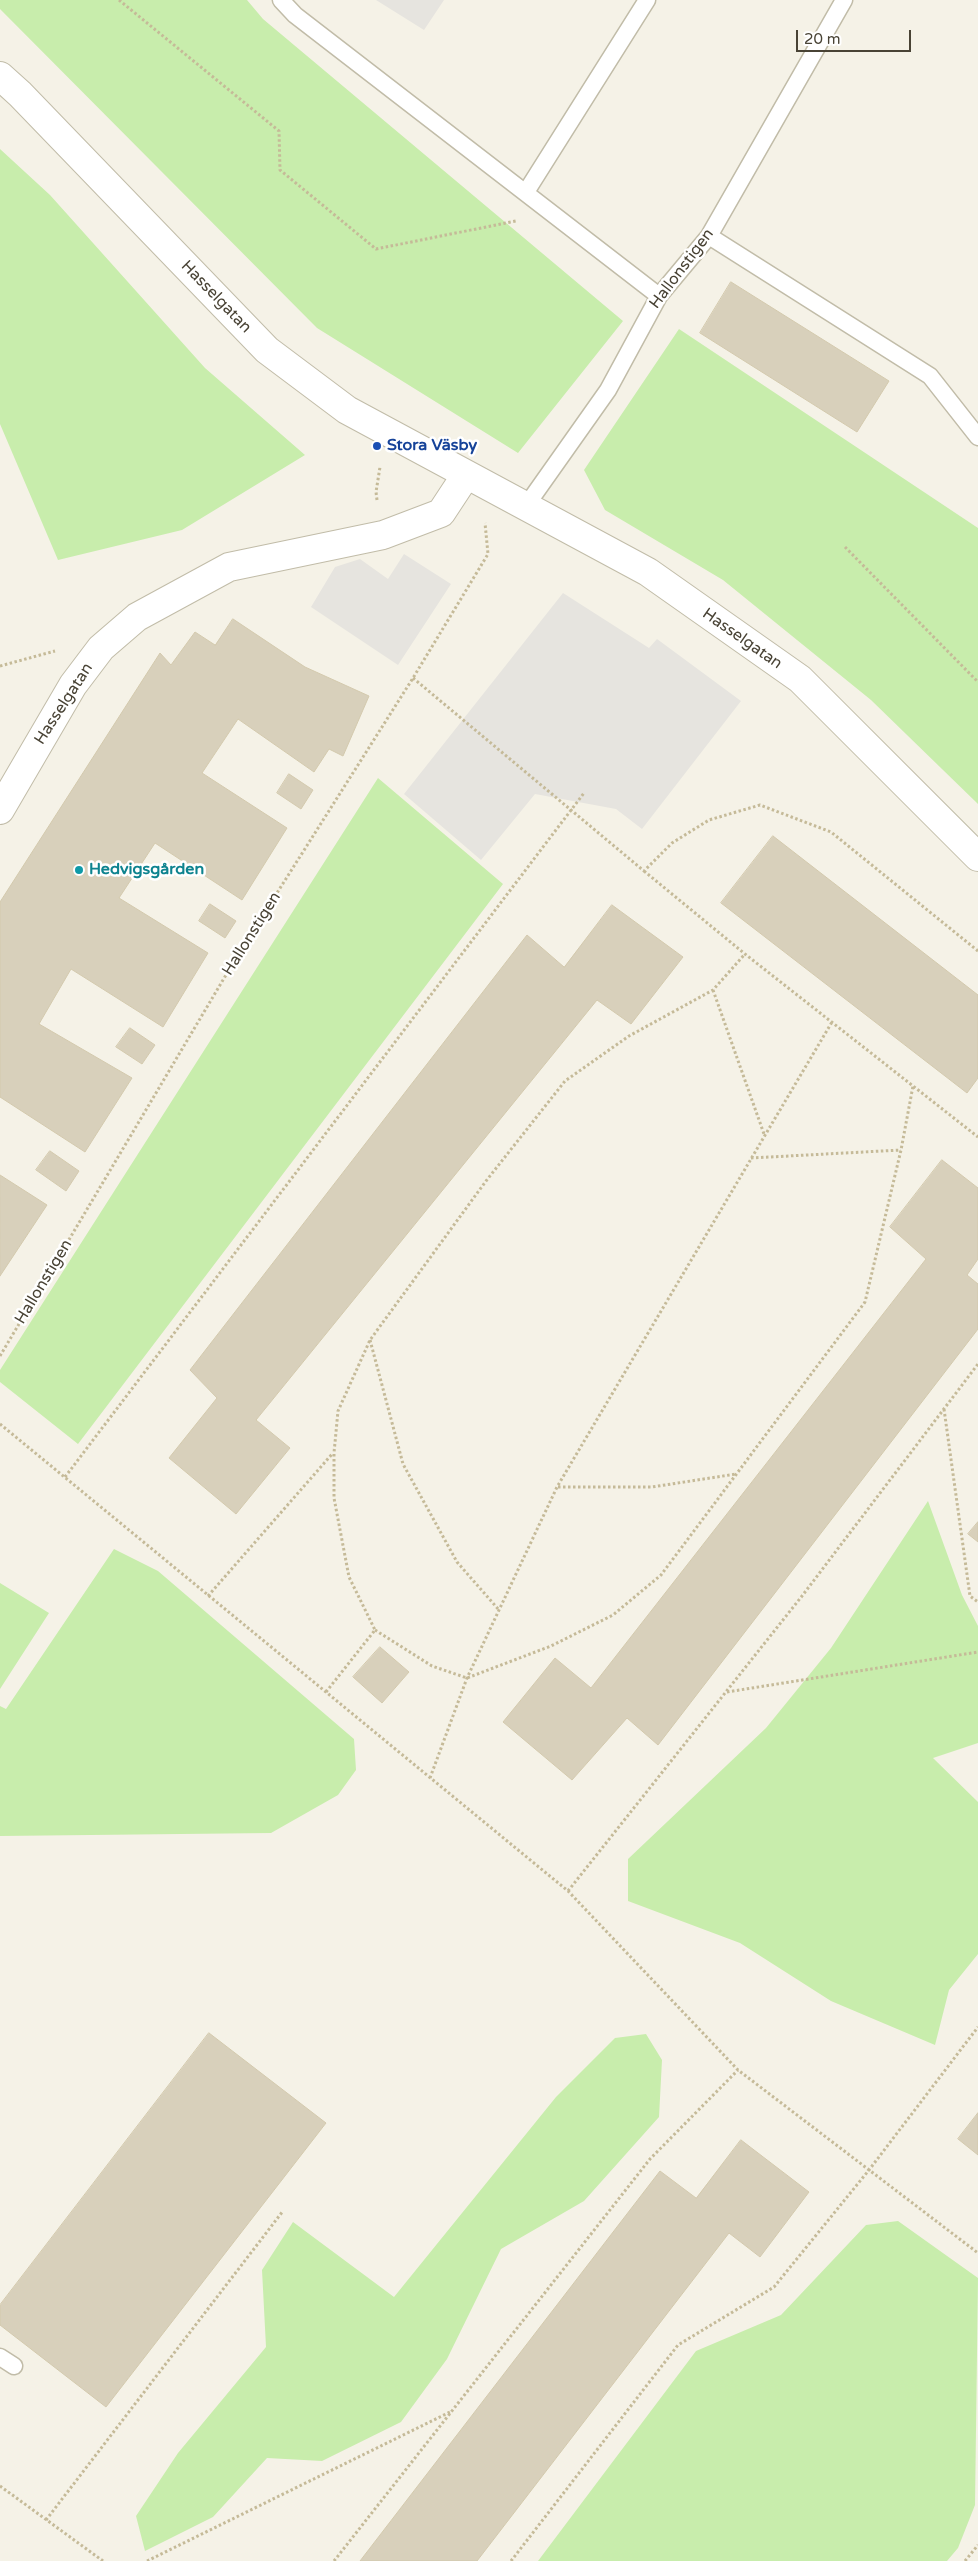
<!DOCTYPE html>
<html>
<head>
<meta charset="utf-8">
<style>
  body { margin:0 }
  #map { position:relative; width:978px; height:2561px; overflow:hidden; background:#f5f2e7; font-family:"Varela Round",sans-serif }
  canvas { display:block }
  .scale { position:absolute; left:796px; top:30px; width:115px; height:22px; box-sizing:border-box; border:2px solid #494335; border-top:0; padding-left:6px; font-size:15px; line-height:18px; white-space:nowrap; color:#494335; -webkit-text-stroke:4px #fff; paint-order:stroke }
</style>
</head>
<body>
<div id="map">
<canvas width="978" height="2561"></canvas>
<div class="scale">20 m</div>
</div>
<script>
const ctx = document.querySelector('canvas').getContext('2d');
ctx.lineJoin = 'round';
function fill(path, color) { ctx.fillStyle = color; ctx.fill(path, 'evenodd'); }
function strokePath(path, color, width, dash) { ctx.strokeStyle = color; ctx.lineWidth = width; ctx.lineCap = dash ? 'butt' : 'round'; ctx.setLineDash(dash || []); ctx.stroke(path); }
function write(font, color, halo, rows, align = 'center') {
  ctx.font = font + ' "Varela Round",sans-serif'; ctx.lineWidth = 5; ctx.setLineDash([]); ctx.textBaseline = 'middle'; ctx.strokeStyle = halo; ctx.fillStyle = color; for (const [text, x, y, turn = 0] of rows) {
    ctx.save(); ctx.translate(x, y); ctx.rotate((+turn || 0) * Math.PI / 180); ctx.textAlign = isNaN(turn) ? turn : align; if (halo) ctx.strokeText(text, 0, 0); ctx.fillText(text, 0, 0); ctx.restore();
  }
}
fill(new Path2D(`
  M0 0H247L263 19 623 321 518 453 317 328 0 9Z
  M0 149 50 195 205 368 305 455 182 530 58 560 0 424Z
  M679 329 978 528V804L871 700 723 580 605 510 584 470Z
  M378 778 503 884 78 1444 0 1382V1370Z
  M928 1501 962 1595 978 1626V1743L933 1758 978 1802V1954L949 1990 935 2045 831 2001 740 1943 628 1901V1859L766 1728 831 1648Z
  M114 1549 158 1571 354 1739 356 1770 338 1795 271 1833 0 1836V1706L6 1709Z
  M0 1583 49 1613 0 1689Z
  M646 2034 662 2060 659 2117 584 2201 501 2249 447 2359 401 2422 322 2461 267 2458 213 2517 145 2551 136 2516 178 2453 266 2347 262 2270 293 2222 394 2297 556 2097 615 2038Z
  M898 2221 978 2278 975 2505 958 2548 947 2561H538L696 2351 781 2315 866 2225Z`), '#c8edac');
fill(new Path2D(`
  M376 0H444L424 30Z
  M404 554 451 584 398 665 311 607 335 567 360 559 388 579Z
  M563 593 649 648 657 639 741 701 642 829 616 809 535 794 481 860 404 794Z`), '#e6e4df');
const building = new Path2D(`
  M731 282 889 381 857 432 700 333Z
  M233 619 305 667 369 696 343 756 329 749 314 772 238 719 202 773 287 828 242 900 155 843 119 898 208 953 163 1027 71 969 39 1024 132 1078 85 1152 0 1097V902L160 653 171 665 195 632 215 645Z
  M289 774 313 790 301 809 277 793Z
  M773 836 978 995V1078L967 1093 721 903Z
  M210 904 236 921 225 938 199 921Z
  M612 905 683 957 631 1024 597 1000 256 1420 290 1448 236 1514 169 1458 217 1398 190 1370 527 935 564 967Z
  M130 1028 155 1045 142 1064 116 1047Z
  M50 1151 79 1171 66 1191 36 1170Z
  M942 1160 978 1188V1259L967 1275 978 1284V1329L658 1745 627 1718 572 1780 503 1722 555 1658 591 1688 926 1259 890 1227Z
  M0 1175 47 1205 0 1276Z
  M978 1522V1542L968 1534Z
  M380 1647 409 1672 382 1703 353 1677Z
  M209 2033 326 2123 106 2407 0 2325V2305Z
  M978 2113V2155L958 2139Z
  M741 2140 809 2192 760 2257 729 2233 477 2561H360L660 2171 696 2198Z`);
fill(building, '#d8d0bb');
strokePath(building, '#d3c9ad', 1);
const service = new Path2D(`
  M281 0 295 15 659 296
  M526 192 647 0
  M709 236 930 376 978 437
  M526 506 608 390 659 296 709 236 844 0
  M0 2357 14 2366`);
const minor = new Path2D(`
  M0 810 73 685 101 648 137 617 229 567 383 535 441 513 466 475`);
const tertiary = new Path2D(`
  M0 76 20 94 267 350 347 410 648 572 800 679 978 857`);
strokePath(service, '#c1bca8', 19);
strokePath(minor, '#c1bca8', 30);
strokePath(tertiary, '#c1bca8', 30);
strokePath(new Path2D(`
  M119 0 279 131 280 170 376 249 516 221
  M377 500 376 492 380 467
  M845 547 978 682
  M0 666 55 651
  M413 678 644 871 672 843 709 820 760 805 831 832 978 951
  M644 871 745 954 978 1137
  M713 990 764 1134
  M751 1158 901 1150
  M370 1340 403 1464 457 1562 499 1610
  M0 1356 239 953 413 678 488 554 485 523
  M944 1409 970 1596 978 1602
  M0 1424 568 1891 738 2070 978 2253
  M65 1477 584 793
  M558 1487H652L736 1474
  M208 1596 333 1453
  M375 1630 432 1666 467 1678 551 1646 613 1615 661 1575 865 1302 901 1150 913 1086
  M326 1692 375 1630 349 1577 334 1498V1453L338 1411 370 1340 486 1181 565 1081 629 1036 713 990 745 954
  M727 1692 978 1652
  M430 1778 467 1678 557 1487 832 1022
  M568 1891 802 1596 978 1364
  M0 2486 103 2561
  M46 2520 283 2211
  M147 2561 450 2412
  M334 2561 650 2159 738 2070
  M511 2561 678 2345 774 2287 869 2170 978 2027
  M965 2561 978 2545`), '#c5ba98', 3, [2.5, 2.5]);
strokePath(service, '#fff', 16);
strokePath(minor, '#fff', 28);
strokePath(tertiary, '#fff', 28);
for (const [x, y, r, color] of [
  [377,446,5,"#1a4fb4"],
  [79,870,5,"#0f9aa8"]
]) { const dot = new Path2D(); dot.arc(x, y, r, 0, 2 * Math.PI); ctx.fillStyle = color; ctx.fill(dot); strokePath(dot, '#fff', 2); }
write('16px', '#494335', '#fff', [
  ["Hallonstigen",682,269,-53],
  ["Hasselgatan",216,297,46],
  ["Hasselgatan",742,639,35],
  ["Hasselgatan",64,704,-57],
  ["Hallonstigen",252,934,-58],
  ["Hallonstigen",44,1282,-59]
]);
write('bold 16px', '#164399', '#fff', [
  ["Stora Väsby",387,446]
], 'left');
write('bold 16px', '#0d838f', '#fff', [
  ["Hedvigsgården",89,870]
], 'left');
</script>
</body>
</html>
